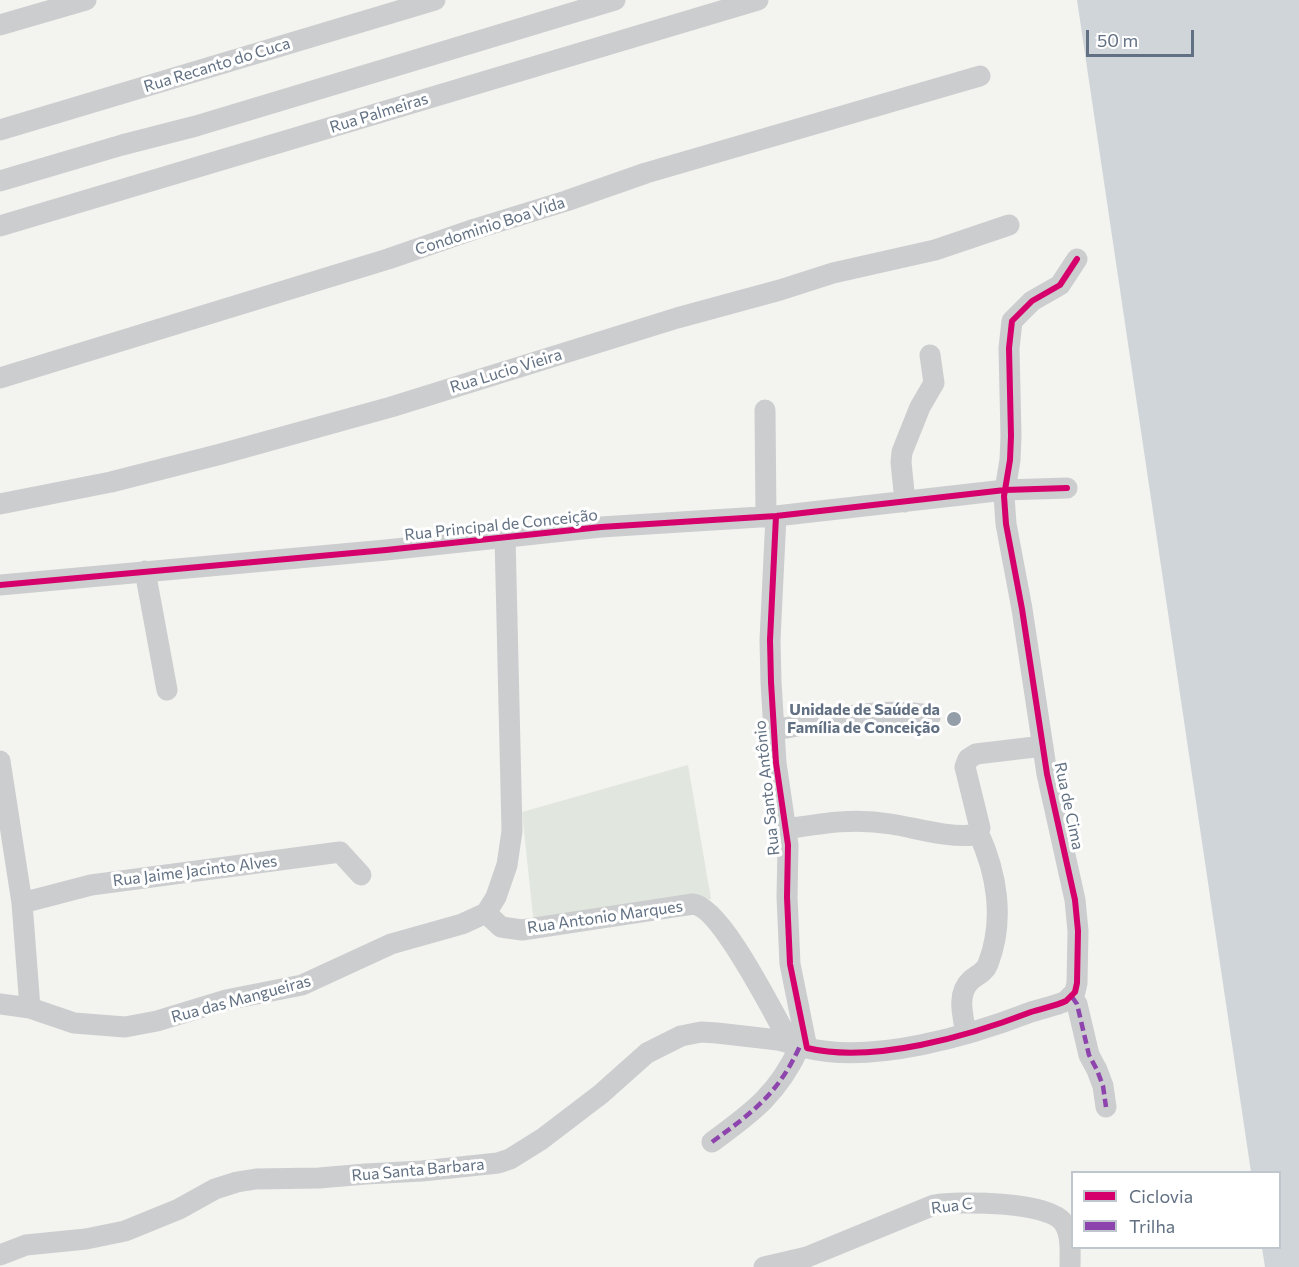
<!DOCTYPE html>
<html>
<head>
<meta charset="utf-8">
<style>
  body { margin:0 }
  #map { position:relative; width:1299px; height:1267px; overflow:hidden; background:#f3f3f0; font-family:Commissioner,sans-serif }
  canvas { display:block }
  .legend { position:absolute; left:1071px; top:1171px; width:210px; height:78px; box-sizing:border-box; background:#fff; border:2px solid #c0c6cd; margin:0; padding:8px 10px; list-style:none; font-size:18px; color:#617082 }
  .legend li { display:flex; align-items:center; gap:12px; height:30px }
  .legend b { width:30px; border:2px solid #c0c6cd }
  .scale { position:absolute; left:1086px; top:30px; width:108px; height:27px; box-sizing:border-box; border:3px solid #617082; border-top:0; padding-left:8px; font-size:18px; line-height:21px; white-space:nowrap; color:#617082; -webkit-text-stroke:4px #fff; paint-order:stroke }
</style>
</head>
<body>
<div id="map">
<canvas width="1299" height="1267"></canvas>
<ul class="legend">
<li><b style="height:8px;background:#d6006c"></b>Ciclovia</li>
<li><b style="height:8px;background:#8e44ad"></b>Trilha</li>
</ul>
<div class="scale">50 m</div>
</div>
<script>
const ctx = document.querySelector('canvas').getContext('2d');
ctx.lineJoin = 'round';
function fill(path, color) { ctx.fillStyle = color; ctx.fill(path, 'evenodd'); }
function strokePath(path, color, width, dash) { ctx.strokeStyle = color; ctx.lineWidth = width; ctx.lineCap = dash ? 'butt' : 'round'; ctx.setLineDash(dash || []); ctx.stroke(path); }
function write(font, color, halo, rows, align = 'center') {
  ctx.font = font + ' Commissioner,sans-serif'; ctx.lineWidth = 6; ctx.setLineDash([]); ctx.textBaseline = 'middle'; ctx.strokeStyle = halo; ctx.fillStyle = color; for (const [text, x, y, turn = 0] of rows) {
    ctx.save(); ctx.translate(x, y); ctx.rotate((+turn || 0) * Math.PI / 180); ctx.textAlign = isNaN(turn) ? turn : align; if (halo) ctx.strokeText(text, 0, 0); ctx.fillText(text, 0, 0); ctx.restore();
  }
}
fill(new Path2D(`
  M688 765 711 899 534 925 522 812Z`), '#e1e6de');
fill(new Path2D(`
  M1077 0H1299V1267H1265L1262 1248H1280V1172H1251Z`), '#cfd5d8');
strokePath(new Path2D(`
  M0 25 86 0
  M0 130 435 0
  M0 181 122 145 196 126 615 0
  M0 226 758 0
  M0 378 388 259 475 229 566 201 646 173 980 76
  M765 410 766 517
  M905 502 901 462 902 452 920 407 934 383 930 355
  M0 504 111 482 221 454 391 407 677 318 780 290 833 273 935 250 1009 225
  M776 516 770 640 771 682 776 763 788 845 787 897 790 964 807 1048C873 1064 969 1036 1031 1012 1043 1008 1055 1006 1066 1001L1075 992 1077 983 1078 931 1075 900 1047 774 1022 609 1006 524 1004 496 1010 460 1011 436 1009 348 1012 321 1032 301 1060 285 1077 259
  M145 571 167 690
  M0 585 386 550 601 527 776 516 1005 490 1067 488
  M774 730C829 721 874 706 931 715
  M0 761 22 903 30 1008
  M786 829C824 823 853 818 891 824 916 828 949 838 973 835L978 832 980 828 965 767 968 759 976 754 1043 746
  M22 903 91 885 340 852 361 875
  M486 913 501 927 522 930 693 904C722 907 775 1017 791 1044
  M1072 997 1077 1004 1089 1055 1097 1070 1103 1086 1106 1107
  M0 1004 30 1008 74 1023 125 1027 157 1021 226 1000 302 985 391 944 462 924 486 913 496 897 507 865 512 831 505 536
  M966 1033C963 1016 956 994 971 980 977 975 985 972 988 964 1005 920 997 873 978 832
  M712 1142C753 1112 778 1094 800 1046
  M0 1255 26 1245 86 1239 125 1231 179 1209 215 1189 237 1182 256 1179 319 1178 366 1174 422 1171 498 1163 510 1159 542 1139 601 1094 647 1053 681 1036 701 1032 717 1033 778 1040 807 1048
  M764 1267 807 1257 934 1205C959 1201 1047 1201 1063 1222 1072 1234 1070 1253 1070 1267`), '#cccdce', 21);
strokePath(new Path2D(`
  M1072 997 1077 1004 1089 1055 1097 1070 1103 1086 1106 1107
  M712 1142C753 1112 778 1094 800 1046`), '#8e44ad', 4.5, [9, 4.5]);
strokePath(new Path2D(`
  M776 516 770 640 771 682 776 763 788 845 787 897 790 964 807 1048C873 1064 969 1036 1031 1012 1043 1008 1055 1006 1066 1001L1075 992 1077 983 1078 931 1075 900 1047 774 1022 609 1006 524 1004 496 1010 460 1011 436 1009 348 1012 321 1032 301 1060 285 1077 259
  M0 585 386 550 601 527 776 516 1005 490 1067 488`), '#d6006c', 6);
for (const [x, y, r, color] of [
  [954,719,8,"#949ea8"]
]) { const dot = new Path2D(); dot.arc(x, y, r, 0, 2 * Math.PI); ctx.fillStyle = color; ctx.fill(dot); strokePath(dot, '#fff', 2); }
write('16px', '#617082', '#fff', [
  ["Rua Recanto do Cuca",217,65,-17],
  ["Rua Palmeiras",379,113,-17],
  ["Condominio Boa Vida",490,226,-18],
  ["Rua Lucio Vieira",506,371,-17],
  ["Rua Principal de Conceição",501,525,-6],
  ["Rua Santo Antônio",767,788,-96],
  ["Rua de Cima",1069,806,78],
  ["Rua Jaime Jacinto Alves",195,871,-7],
  ["Rua Antonio Marques",605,917,-8],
  ["Rua das Mangueiras",241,999,-15],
  ["Rua Santa Barbara",418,1170,-5],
  ["Rua C",952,1206,-7]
]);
write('bold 16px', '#617082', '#fff', [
  ["Unidade de Saúde da",940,710],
  ["Família de Conceição",940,728]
], 'right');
</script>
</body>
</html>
